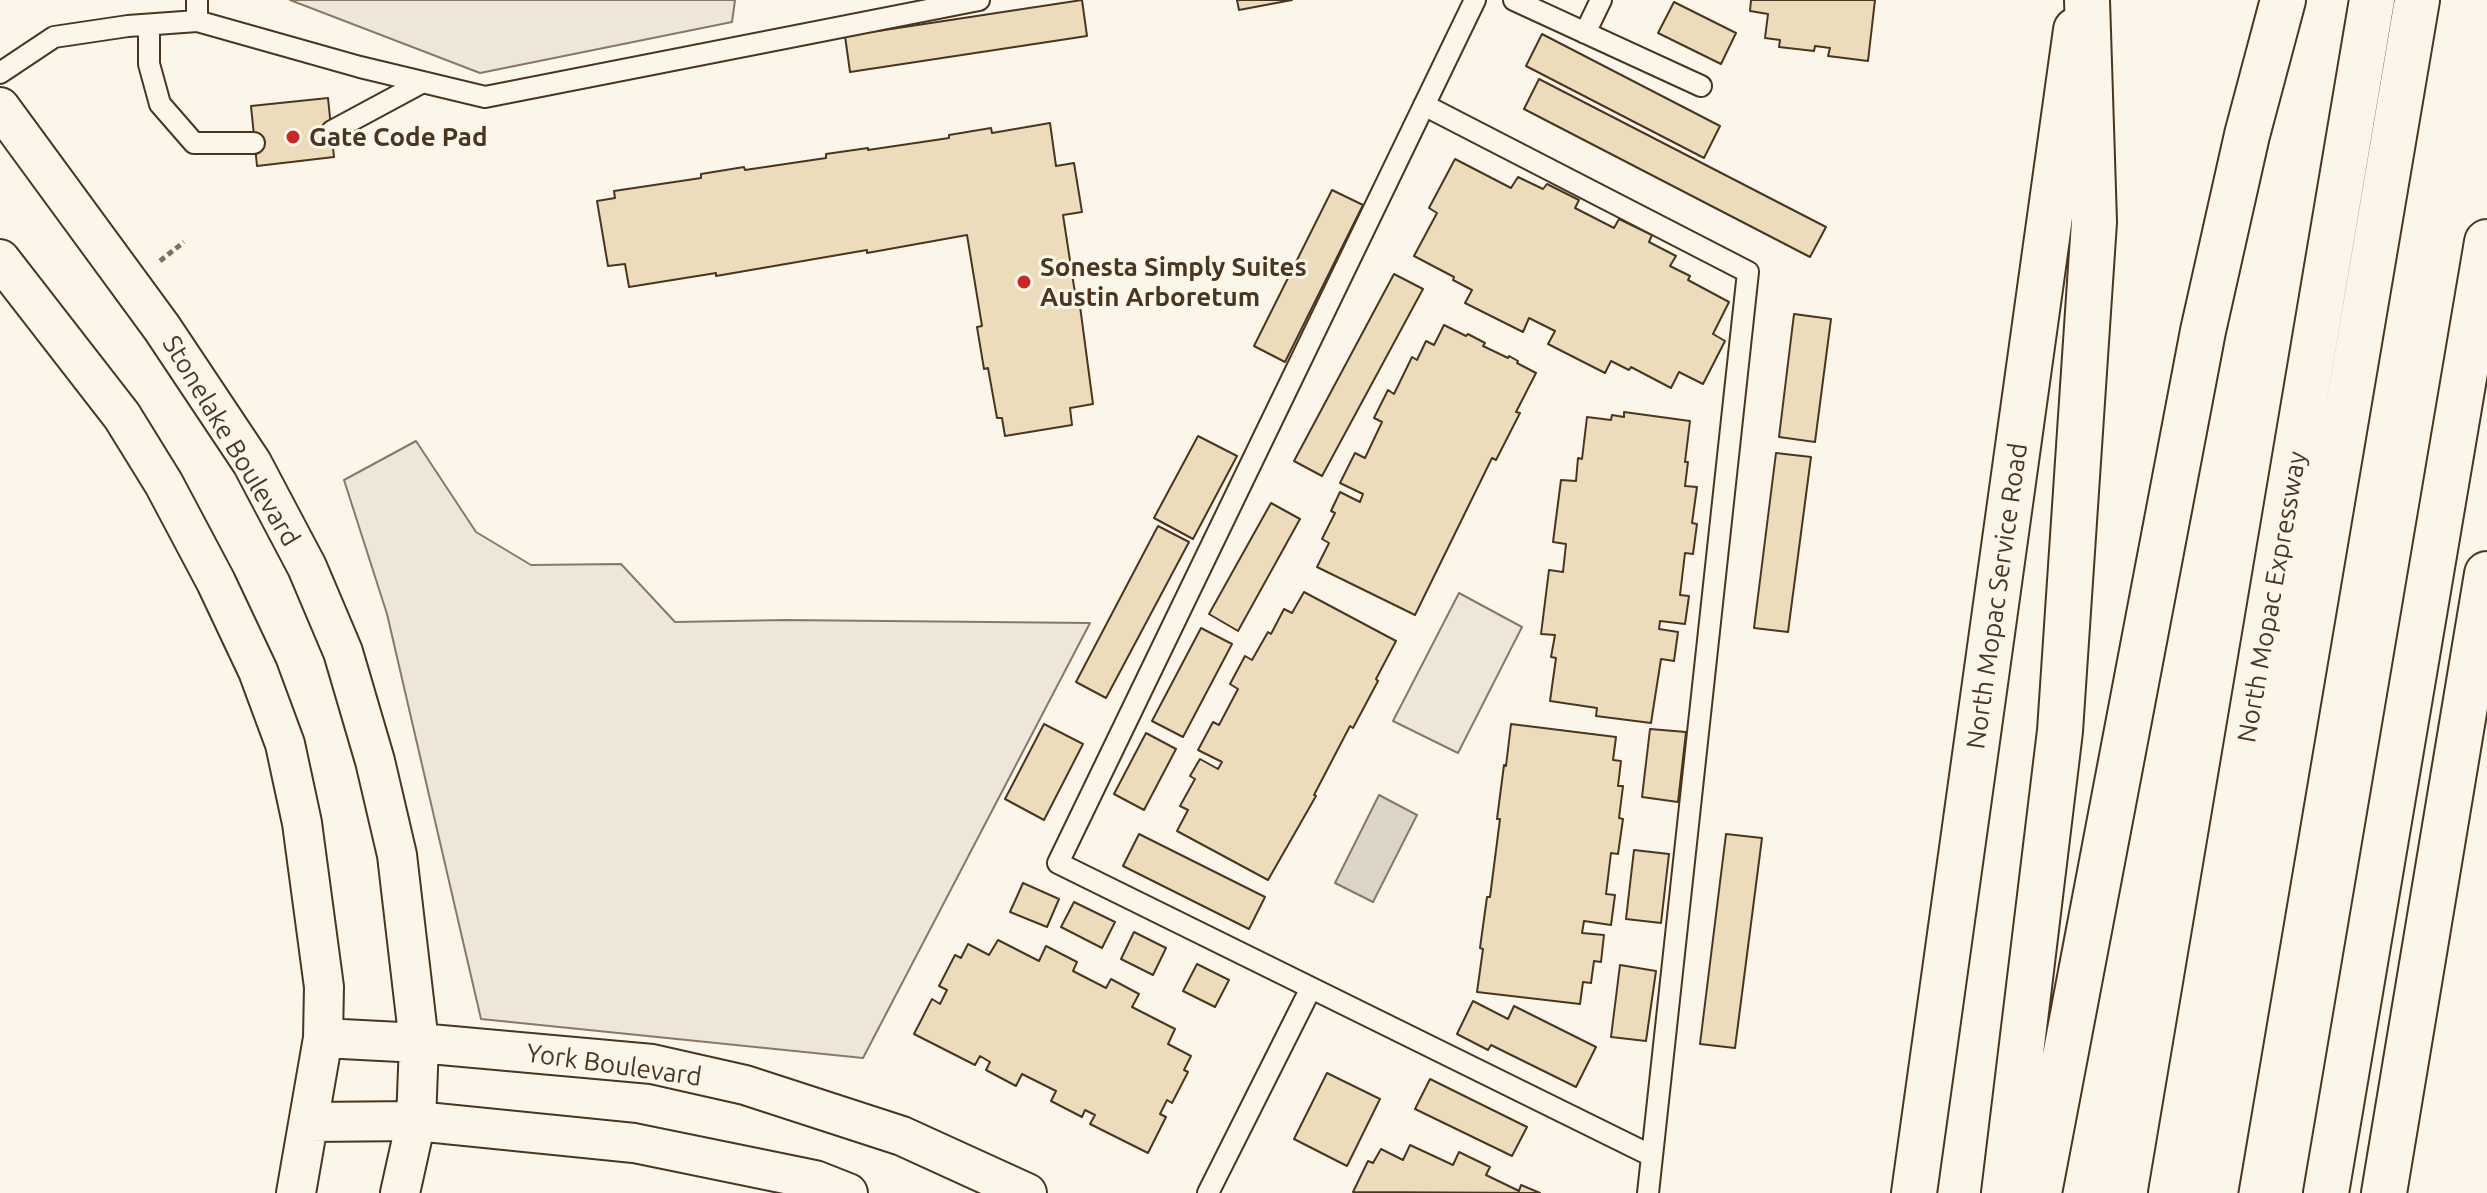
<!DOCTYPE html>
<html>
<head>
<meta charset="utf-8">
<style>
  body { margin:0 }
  canvas { display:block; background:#fbf6e9 }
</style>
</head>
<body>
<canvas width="2487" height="1193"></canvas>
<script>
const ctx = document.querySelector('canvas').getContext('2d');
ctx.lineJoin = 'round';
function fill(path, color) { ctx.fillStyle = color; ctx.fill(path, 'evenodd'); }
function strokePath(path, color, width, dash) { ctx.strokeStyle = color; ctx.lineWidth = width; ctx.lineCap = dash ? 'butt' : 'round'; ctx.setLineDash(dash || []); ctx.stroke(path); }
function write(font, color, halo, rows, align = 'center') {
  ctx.font = font + ' Ubuntu,sans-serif'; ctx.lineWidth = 6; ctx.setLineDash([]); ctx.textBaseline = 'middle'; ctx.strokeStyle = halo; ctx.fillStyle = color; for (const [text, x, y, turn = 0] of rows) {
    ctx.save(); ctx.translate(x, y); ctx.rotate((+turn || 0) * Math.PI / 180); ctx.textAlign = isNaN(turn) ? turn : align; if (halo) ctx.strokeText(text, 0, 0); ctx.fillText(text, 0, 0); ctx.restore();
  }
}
const green = new Path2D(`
  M290 0H735L732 22 480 73Z
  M416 441 476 532 531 565 621 564 675 622 785 620 1090 623 863 1058 481 1019 387 614 344 480Z
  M1459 593 1522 627 1458 753 1393 721Z`);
fill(green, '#ede6d9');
strokePath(green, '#887966', 2);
const water = new Path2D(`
  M1379 795 1417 815 1373 902 1335 883Z`);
fill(water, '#dcd4c6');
strokePath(water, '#887966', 2);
const building = new Path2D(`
  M1082 0 1087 36 850 72 845 36Z
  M1237 0H1292L1239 10Z
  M1751 0H1875L1868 61 1828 56 1830 48 1815 46 1814 51 1779 47 1780 40 1765 38 1768 14 1750 11Z
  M1674 2 1736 33 1721 64 1658 33Z
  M1542 34 1720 126 1704 158 1526 66Z
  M1539 79 1826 227 1810 257 1524 109Z
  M328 98 334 157 257 166 251 106Z
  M1050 123 1056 166 1074 163 1082 212 1063 215 1077 306H1080L1093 404 1070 408 1072 425 1005 436 1002 418H997L988 368 984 369 977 327 982 326 967 235 867 253V250L716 276V273L629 287 625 264 608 266 597 201 615 198 614 191 701 178V174L744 167 745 170 826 158V154L868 148V150L949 138V135L991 128 992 133Z
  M1455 159 1511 188 1518 177 1543 189 1547 184 1579 200 1575 208 1614 228 1619 219 1652 235 1649 242 1676 256 1670 266 1690 276 1688 280 1729 302 1713 334 1725 341 1703 384 1679 372 1671 388 1631 367 1629 370 1611 361 1605 373 1548 344 1555 331 1529 318 1523 332 1465 303 1472 290 1453 280 1454 277 1414 256 1437 213 1429 208Z
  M1332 190 1363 205 1285 362 1254 346Z
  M1394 274 1423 289 1322 476 1294 461Z
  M1794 314 1831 319 1815 442 1779 437Z
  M1444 325 1466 336 1468 334 1485 343 1483 346 1508 358 1509 356 1518 361 1517 363 1536 373 1516 412 1520 413 1496 460 1492 458 1415 615 1317 567 1329 543 1322 539 1335 513 1331 511 1340 492 1360 502 1363 494 1340 483 1355 453 1365 458 1382 422 1374 418 1388 390 1394 394 1412 357 1417 360 1426 341 1434 345Z
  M1624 412 1690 421 1685 462H1688L1685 486 1697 487 1692 523 1697 524 1693 554 1685 553 1680 595 1689 596 1685 624 1660 621 1659 629 1678 632 1674 661 1661 659 1651 723 1596 716 1597 708 1550 701 1556 658 1551 657 1555 635 1541 634 1549 570 1563 572 1566 544 1553 542 1561 480 1576 481 1578 458 1582 459 1587 417 1611 420 1612 415 1624 417Z
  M1198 436 1237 456 1193 539 1154 518Z
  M1776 453 1811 457 1788 632 1754 628Z
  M1271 503 1300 519 1238 631 1209 614Z
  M1158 526 1189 542 1106 698 1076 682Z
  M1304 592 1396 641 1376 679 1378 681 1353 728 1350 726 1314 795 1316 796 1268 880 1177 831 1188 810 1180 806 1195 779 1190 776 1200 759 1218 769 1222 762 1198 750 1213 722 1219 725 1238 689 1230 684 1245 656 1252 660 1268 632 1271 634 1284 609 1292 613Z
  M1201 628 1232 644 1183 737 1152 721Z
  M1044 724 1083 744 1044 820 1005 799Z
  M1511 724 1616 737 1613 760 1621 761 1618 786H1623L1619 818 1623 819 1618 854 1611 853 1606 894 1615 895 1611 925 1584 921 1582 933 1604 935 1601 962 1594 961 1591 983 1583 982 1580 1004 1477 992 1483 949 1480 948 1487 897H1490L1500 819H1497L1504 765 1506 766Z
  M1650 729 1686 732 1678 802 1642 797Z
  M1146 733 1176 749 1144 810 1114 794Z
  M1139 834 1265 897 1249 929 1123 866Z
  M1726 834 1762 838 1735 1048 1700 1044Z
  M1634 850 1669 854 1661 923 1626 919Z
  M1023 883 1059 899 1047 927 1010 912Z
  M1074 902 1115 922 1102 948 1061 927Z
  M1134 932 1166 948 1153 975 1121 959Z
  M998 940 1039 961 1046 946 1077 962 1073 971 1106 988 1111 979 1139 994 1132 1007 1175 1029 1168 1044 1191 1056 1184 1070 1188 1072 1172 1103 1167 1100 1160 1114 1166 1117 1148 1153 1090 1124 1095 1115 1085 1110 1082 1117 1051 1101 1056 1091 1022 1074 1016 1086 986 1070 990 1062 980 1056 975 1065 914 1034 932 999 940 1004 947 990 939 986 955 955 961 958 968 944 989 955Z
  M1197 964 1229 980 1215 1007 1183 991Z
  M1620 965 1656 971 1646 1041 1611 1037Z
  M1473 1001 1508 1019 1514 1006 1596 1047 1576 1087 1491 1045 1488 1050 1457 1034Z
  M1327 1073 1380 1099 1347 1166 1294 1139Z
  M1430 1079 1527 1127 1512 1156 1415 1109Z
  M1410 1145 1453 1165 1459 1152 1490 1167 1486 1175 1519 1191 1521 1185 1540 1193 1353 1192 1368 1161 1373 1163 1381 1149 1403 1160Z`);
fill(building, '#ecdcbc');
strokePath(building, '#4a3520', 2);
const service = new Path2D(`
  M197 0V21
  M1475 0 1058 863 1652 1156
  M1514 0 1701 86
  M149 25V64L160 104 194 143H254
  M1585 33 1601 0
  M0 73 54 37 128 26 197 21 360 67 485 97 979 0
  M1424 105 1748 272 1648 1193
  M332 131 423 82
  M1208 1193 1311 988`);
const minor = new Path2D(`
  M0 107 162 328 252 463 307 567 343 652 375 761 397 855 419 1043 416 1121 400 1193
  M0 259 122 416 164 484 216 582 258 671 285 744 302 823 324 987 323 1038 296 1193
  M323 1038 419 1043 652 1064 745 1085 902 1136 1027 1193
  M309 1122 416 1121 634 1143 815 1180 848 1193`);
const secondary = new Path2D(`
  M1914 1193 2076 30`);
const motorway = new Path2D(`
  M2004 1193 2060 731 2094 222 2087 0
  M2039 1193 2203 331 2247 135 2283 0
  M2171 1193 2372 0
  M2215 1193 2417 0
  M2326 1193 2487 242
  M2384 1193 2487 574`);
strokePath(service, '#4a3520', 24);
strokePath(minor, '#4a3520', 42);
strokePath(secondary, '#4a3520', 48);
strokePath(motorway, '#4a3520', 48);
strokePath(new Path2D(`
  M160 261 184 242`), '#7f6f5c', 5, [6, 4]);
strokePath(service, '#fbf6e9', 20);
strokePath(minor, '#fbf6e9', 38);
strokePath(secondary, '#fbf6e9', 44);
strokePath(motorway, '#fbf6e9', 44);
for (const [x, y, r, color] of [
  [293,137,8,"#c62828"],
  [1024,282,8,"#c62828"]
]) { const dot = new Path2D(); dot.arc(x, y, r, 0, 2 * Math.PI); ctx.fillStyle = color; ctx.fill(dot); strokePath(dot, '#fbf6e9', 3); }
write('bold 26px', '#4a3520', '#fbf6e9', [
  ["Gate Code Pad",309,137],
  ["Sonesta Simply Suites",1040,267],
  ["Austin Arboretum",1040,297]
], 'left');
write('26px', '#4a3520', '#fbf6e9', [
  ["Stonelake Boulevard",231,441,59],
  ["North Mopac Service Road",1997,596,-82],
  ["North Mopac Expressway",2272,597,-80],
  ["York Boulevard",614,1065,8]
]);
</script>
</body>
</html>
